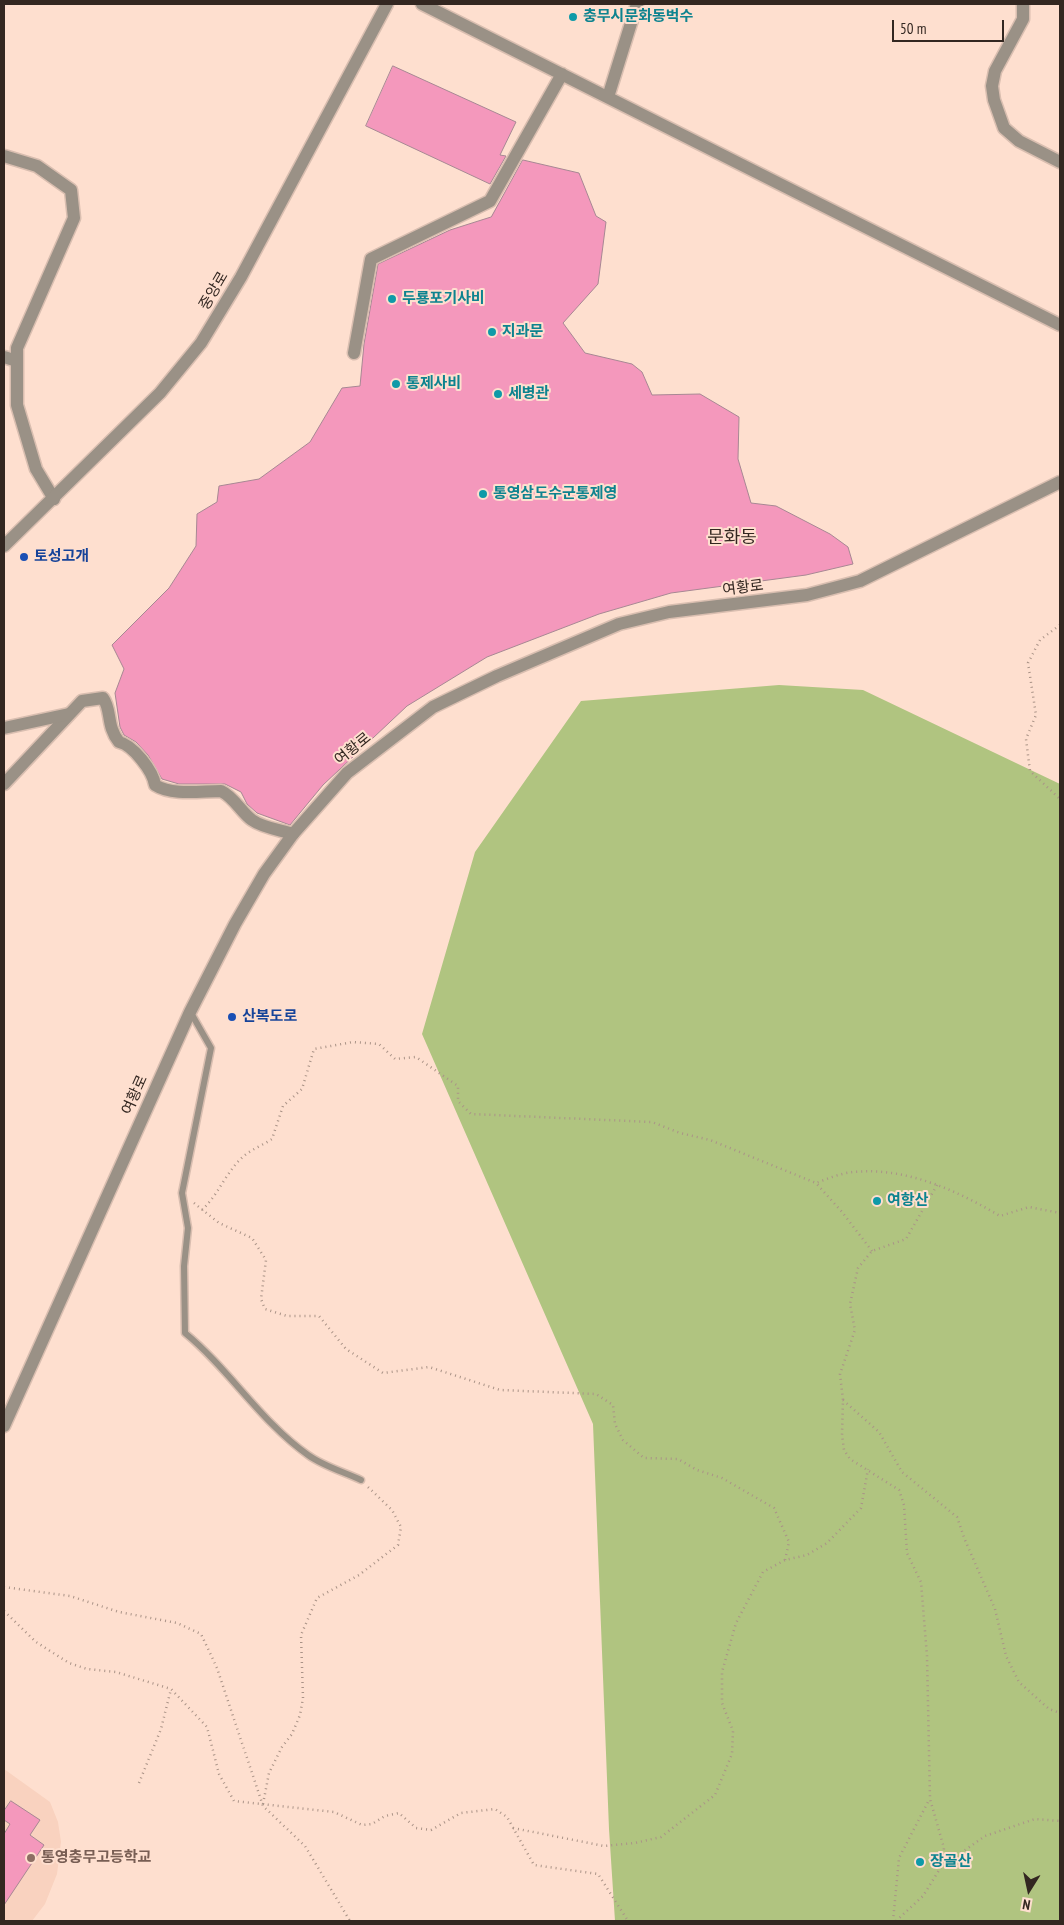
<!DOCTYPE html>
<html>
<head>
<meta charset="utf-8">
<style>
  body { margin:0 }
  #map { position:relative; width:1064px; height:1925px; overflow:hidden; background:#fedfcf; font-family:"PT Sans Narrow",sans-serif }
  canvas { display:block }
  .frame { position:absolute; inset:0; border:5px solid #332721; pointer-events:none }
  .north { position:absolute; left:1004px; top:1865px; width:50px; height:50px; -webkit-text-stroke:4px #fedfcf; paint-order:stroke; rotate:190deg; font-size:14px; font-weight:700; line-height:20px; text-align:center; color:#332721 }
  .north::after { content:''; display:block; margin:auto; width:18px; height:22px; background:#332721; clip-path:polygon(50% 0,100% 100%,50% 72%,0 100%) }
  .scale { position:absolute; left:892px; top:20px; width:112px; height:22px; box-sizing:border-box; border:2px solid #332721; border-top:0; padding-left:6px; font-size:15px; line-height:18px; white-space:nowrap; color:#332721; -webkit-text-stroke:4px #fedfcf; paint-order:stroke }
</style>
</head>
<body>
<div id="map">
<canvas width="1064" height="1925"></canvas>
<div class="frame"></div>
<div class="north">N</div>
<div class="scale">50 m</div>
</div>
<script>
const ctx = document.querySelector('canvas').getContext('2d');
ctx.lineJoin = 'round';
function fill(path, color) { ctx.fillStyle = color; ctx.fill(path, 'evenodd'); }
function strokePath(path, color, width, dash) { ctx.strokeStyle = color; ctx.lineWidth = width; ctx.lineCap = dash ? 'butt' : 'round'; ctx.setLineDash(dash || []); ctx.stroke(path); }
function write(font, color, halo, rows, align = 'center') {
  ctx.font = font + ' "PT Sans Narrow","Noto Sans KR",sans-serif'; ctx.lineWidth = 4; ctx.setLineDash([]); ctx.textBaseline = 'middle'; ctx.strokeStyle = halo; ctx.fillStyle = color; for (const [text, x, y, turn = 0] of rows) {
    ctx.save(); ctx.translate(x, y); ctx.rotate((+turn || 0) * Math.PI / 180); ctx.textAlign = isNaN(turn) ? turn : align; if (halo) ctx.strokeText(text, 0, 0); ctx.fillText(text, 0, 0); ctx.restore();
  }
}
fill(new Path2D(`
  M4 1769 50 1802 58 1822 61 1842 57 1874 45 1904 32 1921H4Z`), '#f9d2bf');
fill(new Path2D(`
  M779 685 863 690 1060 784V1921H615L609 1829 593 1424 422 1034 475 852 581 701Z`), '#b0c480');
const building = new Path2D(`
  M393 66 516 122 500 155 506 156 490 184 366 126Z
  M523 160 579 173 596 216 606 222 598 284 563 323 585 353 632 364 642 372 652 395 700 394 739 417 738 459 751 503 776 506 830 534 848 547 853 564 806 575 671 593 599 614 487 657 407 706 323 785 290 825 257 813 247 804 241 792 225 784H179L162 779 148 755 136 742 124 735 120 727 115 693 124 669 112 645 169 588 196 546 197 514 217 502 219 486 259 479 310 442 342 388 360 386 364 344 378 264 450 230 491 217Z
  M11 1801 40 1820 30 1835 44 1845 4 1905V1834L10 1824 4 1820V1811Z`);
fill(building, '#f498bc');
strokePath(building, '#a78793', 1);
const service = new Path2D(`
  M191 1013 211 1048 182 1193 188 1228 184 1266 185 1333C229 1369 261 1422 308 1455 323 1466 344 1472 361 1480`);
const minor = new Path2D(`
  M422 4 1060 325
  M1023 4V19L995 71 992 86 994 100 1004 128 1019 141 1060 162
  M608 97 637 4
  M4 156 37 166 71 190 74 218 17 348V405L36 469 54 499
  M354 353 371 259 490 201 562 74
  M4 357 17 361
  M4 784 82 701 103 698C112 710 106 726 119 742 133 745 153 771 155 785 172 796 201 791 221 791 234 797 241 812 252 820 263 828 281 830 293 834`);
const tertiary = new Path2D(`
  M4 546 160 393 201 343 241 277 387 4
  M4 728 69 714
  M4 1426 190 1012 235 924 264 874 293 834 347 773 433 707 497 676 619 624 669 612 807 595 860 581 1060 482`);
strokePath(service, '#d9beb0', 9);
strokePath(minor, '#d9beb0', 15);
strokePath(tertiary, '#d9beb0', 15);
strokePath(new Path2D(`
  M1060 625 1040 640 1028 663 1036 715 1026 739 1030 771 1060 799
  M937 1185 906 1239 872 1251 858 1268 850 1304 855 1330 840 1374 843 1400 842 1435 844 1450 850 1459 899 1490 904 1505 907 1553 921 1582 927 1656 930 1799 944 1848 941 1867
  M194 1203 219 1223 252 1238 266 1260 261 1299 265 1309 287 1316H319L346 1349 383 1373 429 1367 500 1390 596 1394 613 1405 615 1424 623 1440 644 1458 678 1459 697 1470 722 1478 774 1508 789 1542 785 1560
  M202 1210C219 1194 227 1170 244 1156 252 1149 263 1145 272 1139L283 1106 302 1089 314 1049 353 1042 379 1044 395 1059 416 1057 458 1086V1101L471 1114 652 1122 680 1133 710 1140 816 1183
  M872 1251 842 1212 816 1183C827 1179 841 1173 853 1172 906 1167 956 1190 1000 1216L1029 1207 1060 1213
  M843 1400 879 1432 902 1472 957 1517 965 1540 995 1609 1006 1656 1019 1682 1049 1709 1060 1713
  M4 1587 70 1596 119 1612 177 1623 201 1634 217 1668 263 1806 305 1846 350 1921
  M4 1611 36 1642 69 1663 87 1669 116 1672 171 1689 207 1727 219 1774 234 1801 334 1812 362 1825 372 1824 385 1816 399 1813 416 1828 431 1830 461 1813 495 1809 507 1817 534 1865 598 1874 628 1921
  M139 1783 161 1729 171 1689
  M263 1804 269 1773 282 1747 292 1734 300 1715 303 1698 301 1635 317 1598 359 1575 398 1545 401 1527 392 1510 368 1487
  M513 1828 604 1846 635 1843 661 1837 715 1795 732 1754 733 1731 722 1703V1672L736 1623 763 1572 785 1560 807 1555 827 1543 861 1508 868 1469
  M893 1921 899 1858 929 1800
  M896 1921 923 1896 941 1867 985 1836 1035 1819 1060 1821`), '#aa9387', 2.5, [1, 4]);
strokePath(service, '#9a9186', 6);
strokePath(minor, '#9a9186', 12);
strokePath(tertiary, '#9a9186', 12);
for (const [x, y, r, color] of [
  [573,17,5,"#0f9aa8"],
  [392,299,5,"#0f9aa8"],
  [492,332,5,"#0f9aa8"],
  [396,384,5,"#0f9aa8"],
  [498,394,5,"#0f9aa8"],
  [483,494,5,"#0f9aa8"],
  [24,557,5,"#1a4fb4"],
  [232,1017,5,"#1a4fb4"],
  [877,1201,5,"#0f9aa8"],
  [31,1858,5,"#8d6e63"],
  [920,1862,5,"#0f9aa8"]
]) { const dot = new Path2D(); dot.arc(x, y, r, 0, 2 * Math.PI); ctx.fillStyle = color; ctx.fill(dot); strokePath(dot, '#fedfcf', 2); }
write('bold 15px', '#0d838f', '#fedfcf', [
  ["충무시문화동벅수",583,17],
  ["두룡포기사비",402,299],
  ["지과문",502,332],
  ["통제사비",406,384],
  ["세병관",508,394],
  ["통영삼도수군통제영",493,494],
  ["여항산",887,1201],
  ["장골산",930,1862]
], 'left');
write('15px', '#332721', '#fedfcf', [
  ["중앙로",214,291,-60],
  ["여황로",743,588,-7],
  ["여황로",353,749,-39],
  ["여황로",135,1095,-66]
]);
write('bold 15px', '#164399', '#fedfcf', [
  ["토성고개",34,557],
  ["산복도로",242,1017]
], 'left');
write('bold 15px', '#785e54', '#fedfcf', [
  ["통영충무고등학교",41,1858]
], 'left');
write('18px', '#332721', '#fedfcf', [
  ["문화동",732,538]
]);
</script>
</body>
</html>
